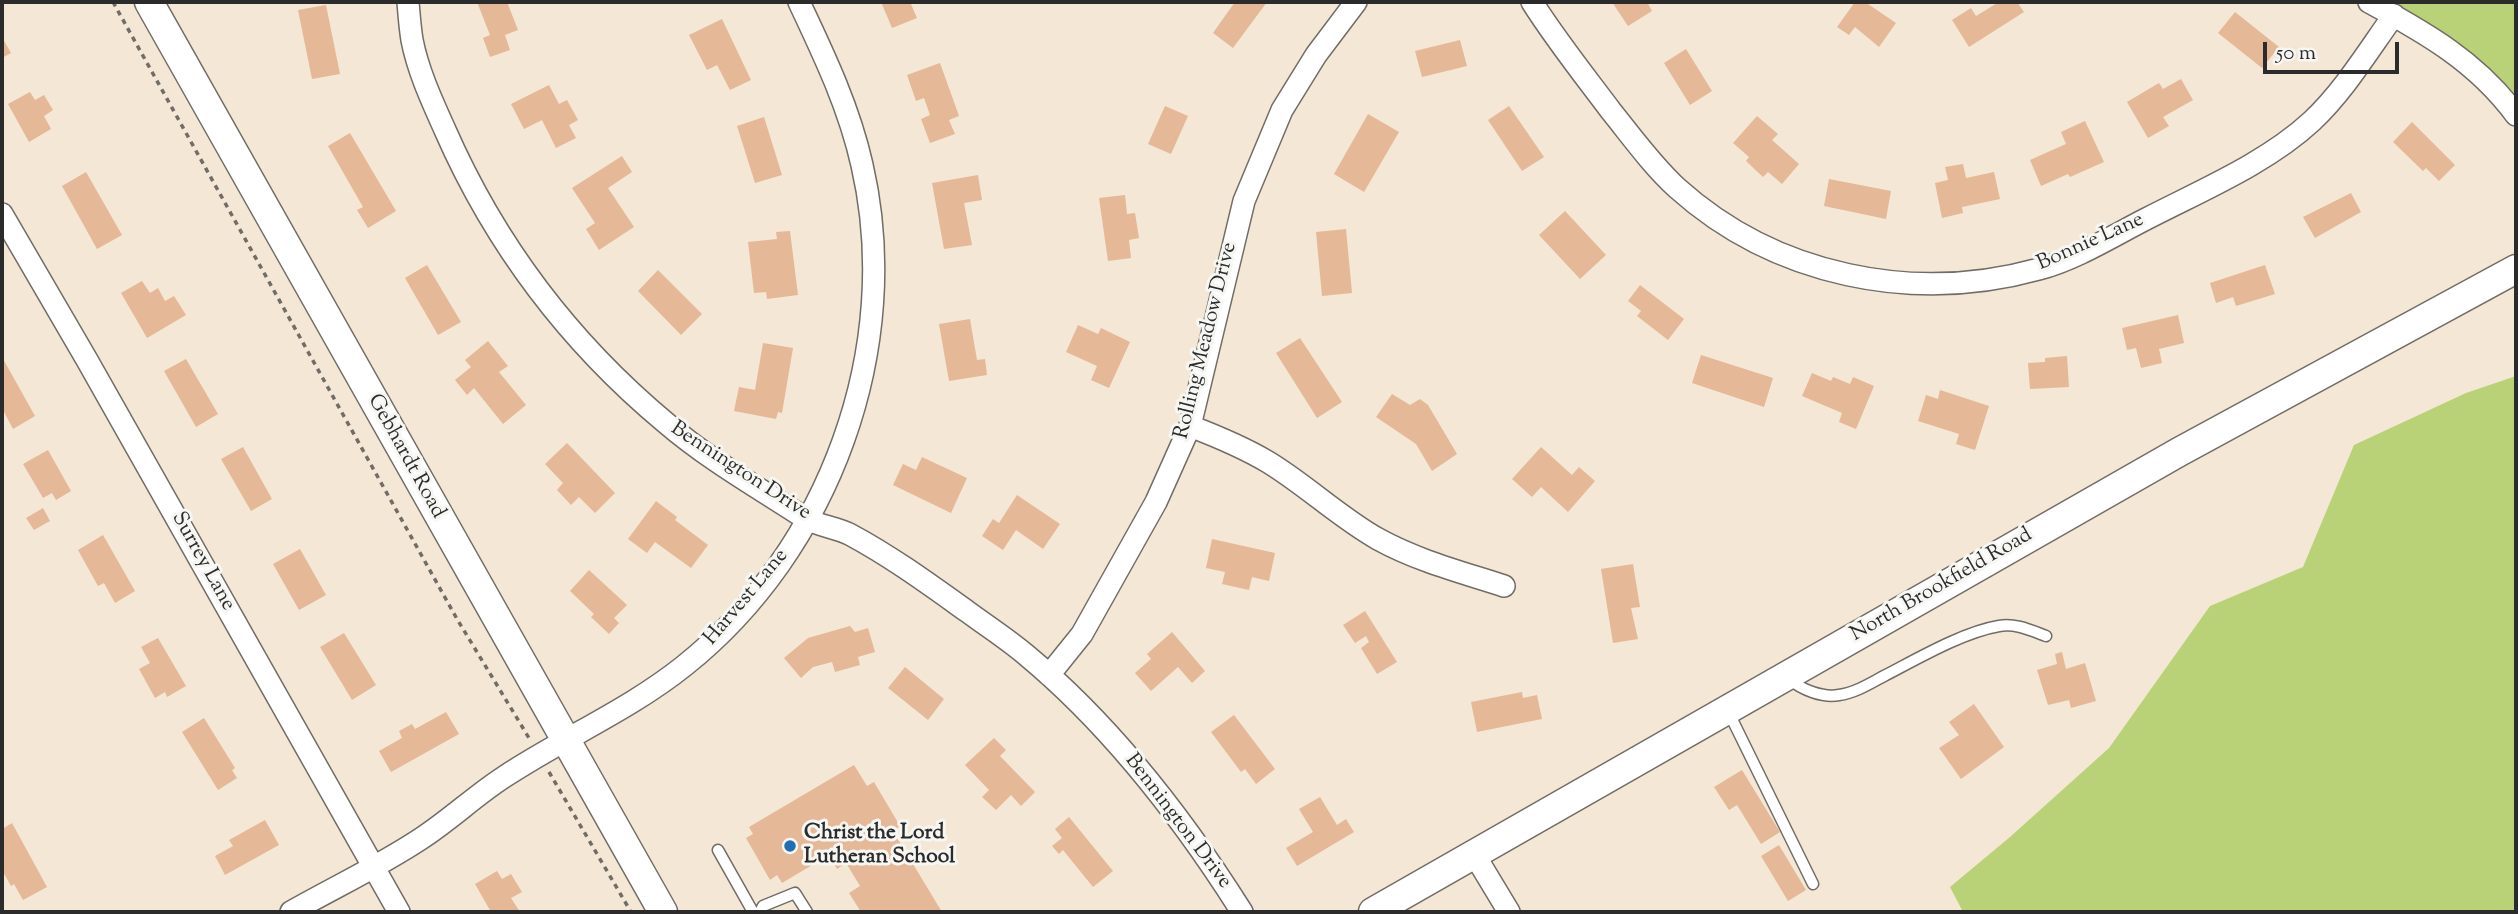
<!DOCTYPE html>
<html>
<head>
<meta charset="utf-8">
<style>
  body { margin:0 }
  #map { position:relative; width:2518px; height:914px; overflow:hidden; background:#f4e7d5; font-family:"Sorts Mill Goudy",serif }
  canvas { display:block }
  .frame { position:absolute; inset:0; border:4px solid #2b2b2b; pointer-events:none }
  .scale { position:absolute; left:2263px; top:42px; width:136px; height:32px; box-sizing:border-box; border:4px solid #2b2b2b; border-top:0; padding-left:9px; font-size:21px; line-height:24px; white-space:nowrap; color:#2b2b2b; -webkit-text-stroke:5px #f6f6f2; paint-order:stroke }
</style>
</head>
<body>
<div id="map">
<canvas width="2518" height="914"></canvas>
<div class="frame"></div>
<div class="scale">50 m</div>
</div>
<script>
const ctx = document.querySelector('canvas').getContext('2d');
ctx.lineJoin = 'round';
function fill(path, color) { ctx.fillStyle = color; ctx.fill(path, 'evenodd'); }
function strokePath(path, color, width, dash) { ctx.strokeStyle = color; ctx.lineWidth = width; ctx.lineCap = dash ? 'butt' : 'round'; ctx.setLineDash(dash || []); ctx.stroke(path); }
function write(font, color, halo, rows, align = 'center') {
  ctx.font = font + ' "Sorts Mill Goudy",serif'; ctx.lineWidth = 6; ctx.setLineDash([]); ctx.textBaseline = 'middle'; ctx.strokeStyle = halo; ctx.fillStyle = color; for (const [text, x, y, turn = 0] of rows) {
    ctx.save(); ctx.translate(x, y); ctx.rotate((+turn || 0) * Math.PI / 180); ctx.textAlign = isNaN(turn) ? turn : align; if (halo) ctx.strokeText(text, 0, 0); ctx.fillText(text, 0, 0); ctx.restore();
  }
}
fill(new Path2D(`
  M2386 2H2516V103Z
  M2516 376V912H1963L1950 887 2010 837 2109 748 2210 606 2303 567 2354 445 2466 393Z`), '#bad277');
fill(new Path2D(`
  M477 2H507L518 30 505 35 510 50 490 57 483 38 490 35Z
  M881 2H910L917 18 892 28Z
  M1235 2H1267L1233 48 1213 33Z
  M1612 2H1647L1652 11 1628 26Z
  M1855 2H1865L1896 23 1879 47 1855 27 1849 35 1837 27Z
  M1999 2H2017L2024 12 1969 47 1952 20 1971 8 1976 16Z
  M326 5 340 74 312 79 298 10Z
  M2235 12 2279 47 2262 68 2218 33Z
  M722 19 751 80 730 90 717 65 707 70 689 35Z
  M2 37 11 53 2 58Z
  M1460 40 1467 66 1422 77 1415 51Z
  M1686 49 1712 91 1690 105 1664 63Z
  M940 63 959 116 949 120 955 134 930 143 921 119 930 115 924 98 916 101 907 75Z
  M2181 79 2193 100 2163 117 2169 126 2148 138 2127 102 2159 83 2163 89Z
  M549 85 559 104 567 100 578 120 569 125 576 138 556 148 542 120 524 129 511 104Z
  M30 92 35 100 44 95 53 110 44 116 51 129 29 142 8 104Z
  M1165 106 1188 116 1171 154 1148 144Z
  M1509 106 1544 157 1522 171 1488 120Z
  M1368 114 1399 132 1364 192 1334 174Z
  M1757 116 1778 134 1772 140 1799 164 1782 184 1768 172 1763 177 1746 161 1749 157 1733 143Z
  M764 117 782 175 755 183 737 126Z
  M2085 121 2104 162 2070 177 2068 174 2041 186 2030 160 2066 144 2061 132Z
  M2412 122 2455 165 2439 181 2426 168 2423 171 2393 142Z
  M350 133 396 211 368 228 357 210 363 207 328 146Z
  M622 156 632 172 608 188 634 227 599 250 586 229 595 223 572 188Z
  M1963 164 1966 178 1994 172 2000 199 1962 207 1963 213 1942 218 1935 183 1948 180 1945 167Z
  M86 172 122 235 97 249 62 186Z
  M978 175 982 200 964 203 972 245 944 249 932 183Z
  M1829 179 1891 191 1886 219 1824 206Z
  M2351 193 2361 212 2315 238 2303 217Z
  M1125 195 1127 214 1135 213 1139 238 1129 240 1131 258 1108 261 1099 198Z
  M1565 211 1606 255 1580 279 1539 235Z
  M1346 229 1352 293 1322 296 1316 232Z
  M790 231 798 295 767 299 766 292 754 293 748 242 777 239 776 232Z
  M427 265 461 322 438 335 405 278Z
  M2265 265 2275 294 2236 306 2233 297 2216 303 2210 283Z
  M658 270 702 314 681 335 638 291Z
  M142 281 150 293 158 288 165 301 174 296 186 315 147 338 121 293Z
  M1640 285 1684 319 1668 340 1637 316 1641 311 1628 301Z
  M2178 315 2184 343 2159 349 2162 363 2141 368 2136 348 2127 350 2122 328Z
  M970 319 977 360 985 359 987 375 949 381 939 324Z
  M1078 325 1098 334 1101 328 1130 342 1109 388 1091 380 1097 366 1066 352Z
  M1300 338 1342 402 1317 418 1276 353Z
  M488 341 508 366 499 372 526 405 503 424 474 388 467 395 455 380 471 367 465 360Z
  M763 343 793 348 782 413 778 412 776 419 734 411 739 387 755 390Z
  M1701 355 1773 378 1764 407 1692 383Z
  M2067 356 2069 387 2030 389 2028 363 2045 362V358Z
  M2 357 35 416 13 429 2 408Z
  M186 359 218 414 196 427 164 371Z
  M1812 373 1831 381 1833 377 1850 384 1853 377 1874 386 1856 429 1839 422 1842 413 1802 396Z
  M1940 390 1989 406 1975 450 1956 444 1959 434 1918 421 1926 395 1938 399Z
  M1392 394 1410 405 1420 399 1428 405 1457 454 1432 471 1416 444 1376 417Z
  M567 443 615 493 595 513 579 497 571 505 557 490 563 483 545 464Z
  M243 447 272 499 251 511 221 459Z
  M1541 447 1572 475 1579 467 1595 481 1568 512 1541 487 1532 497 1512 479Z
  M48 450 71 491 56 500 52 493 43 498 23 464Z
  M922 457 967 478 951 513 893 485 903 464 916 470Z
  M1017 495 1060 524 1043 549 1016 530 1003 550 982 536 993 519 999 523Z
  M656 501 677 517 675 520 708 545 691 568 655 542 647 553 628 539Z
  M43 508 50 521 34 530 26 518Z
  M103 535 135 591 115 603 104 583 98 586 78 550Z
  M1212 539 1275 553 1269 581 1252 577 1249 590 1222 584 1225 572 1206 568Z
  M300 549 326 595 299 610 273 564Z
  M1633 564 1640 607 1631 608 1638 639 1613 643 1601 569Z
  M589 570 627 605 614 618 619 623 609 634 591 617 594 614 570 591Z
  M1365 611 1397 662 1377 674 1361 648 1369 642 1366 636 1355 643 1343 625Z
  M850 626 855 632 868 628 875 652 858 657 860 665 835 672 832 662 813 667 801 678 784 658 808 638Z
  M1172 632 1205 671 1192 683 1178 667 1151 691 1135 673 1151 659 1147 654Z
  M344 633 376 685 352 700 320 647Z
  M158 638 186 686 167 697 165 692 155 698 139 669 150 663 141 647Z
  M2062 652 2066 669 2085 663 2096 701 2071 708 2069 700 2048 705 2037 670 2057 664 2055 654Z
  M905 667 944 699 928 720 888 688Z
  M1522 692 1523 698 1537 695 1542 719 1477 732 1471 702Z
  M1974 704 2004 747 1961 779 1939 748 1959 735 1949 722Z
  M446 712 459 734 391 772 379 751 402 738 399 731 412 724 415 729Z
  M1234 715 1275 769 1256 784 1245 769 1241 772 1211 732Z
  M204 718 235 768 232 770 237 778 218 790 182 732Z
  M994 738 1006 750 1000 756 1035 792 1021 806 1011 795 996 810 982 797 989 790 965 765Z
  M854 765 867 786 874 782 900 826 893 831 942 912H861L849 893 860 886 846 863 837 869 829 855 782 883 777 875 770 880 746 838 753 834 749 827Z
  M1742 770 1780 832 1761 844 1737 805 1729 810 1714 787Z
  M1320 797 1337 825 1346 819 1354 832 1297 866 1286 848 1313 832 1299 809Z
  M1069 817 1113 871 1093 887 1063 850 1059 854 1052 846 1062 838 1055 829Z
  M265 820 279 845 225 875 215 856 233 846 229 840Z
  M12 823 47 887 23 900 14 884 11 886 2 870V829Z
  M1779 845 1806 890 1788 901 1761 856Z
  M497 871 502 879 511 874 522 892 511 898 520 912H491L475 884Z`), '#e5b897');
const service = new Path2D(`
  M1789 679C1802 690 1823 698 1839 695 1855 693 1871 683 1884 676 1917 659 1963 632 1999 626 2015 623 2030 630 2046 636
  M1728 711 1813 884
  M718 850 753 912
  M760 912 763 906 795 893 807 912`);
const minor = new Path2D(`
  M408 2C409 14 410 28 412 40 418 71 432 101 445 130 495 244 570 343 666 423 708 459 757 487 803 517 817 526 836 527 851 535 892 557 930 585 968 612 987 626 1007 639 1025 654 1112 726 1182 817 1242 912
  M1532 2C1556 40 1584 75 1611 111 1632 137 1652 165 1677 188 1775 276 1913 304 2039 269 2076 259 2111 237 2146 219 2200 191 2267 163 2312 121 2344 91 2368 51 2394 15
  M2369 2C2426 33 2477 62 2516 115
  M2 214 87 360 399 912
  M1190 426C1216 436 1243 447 1268 462 1306 485 1339 517 1378 539 1418 561 1461 572 1504 586
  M1049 675 1082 634 1156 502 1190 426 1244 201 1282 110 1316 55 1356 2
  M1474 854 1509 912
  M291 912C335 887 380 866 422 838 451 819 476 795 504 777 563 738 629 710 684 666 830 550 904 347 862 165 849 107 824 55 799 2`);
const tertiary = new Path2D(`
  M149 2 663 912
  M1373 912 2179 452 2516 269`);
strokePath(service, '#716d66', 13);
strokePath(minor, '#716d66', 24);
strokePath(tertiary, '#716d66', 31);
strokePath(new Path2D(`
  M113 2 457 619 529 738
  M549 772 631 912`), '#716d66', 3.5, [5, 5]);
strokePath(service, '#fff', 10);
strokePath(minor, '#fff', 21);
strokePath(tertiary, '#fff', 28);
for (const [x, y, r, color] of [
  [790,846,7,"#1f6fb2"]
]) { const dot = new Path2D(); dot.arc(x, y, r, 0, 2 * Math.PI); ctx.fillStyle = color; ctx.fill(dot); strokePath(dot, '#f6f6f2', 2.5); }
write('21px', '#2b2b2b', '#f6f6f2', [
  ["Bonnie Lane",2091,243,-24],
  ["Rolling Meadow Drive",1207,341,-76],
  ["Gebhardt Road",405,457,61],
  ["Bennington Drive",740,472,33],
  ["Surrey Lane",202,562,61],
  ["North Brookfield Road",1942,586,-30],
  ["Harvest Lane",747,598,-50],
  ["Bennington Drive",1177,822,53]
]);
write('bold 21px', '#2b2b2b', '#f6f6f2', [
  ["Christ the Lord",804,834],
  ["Lutheran School",804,858]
], 'left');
</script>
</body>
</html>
